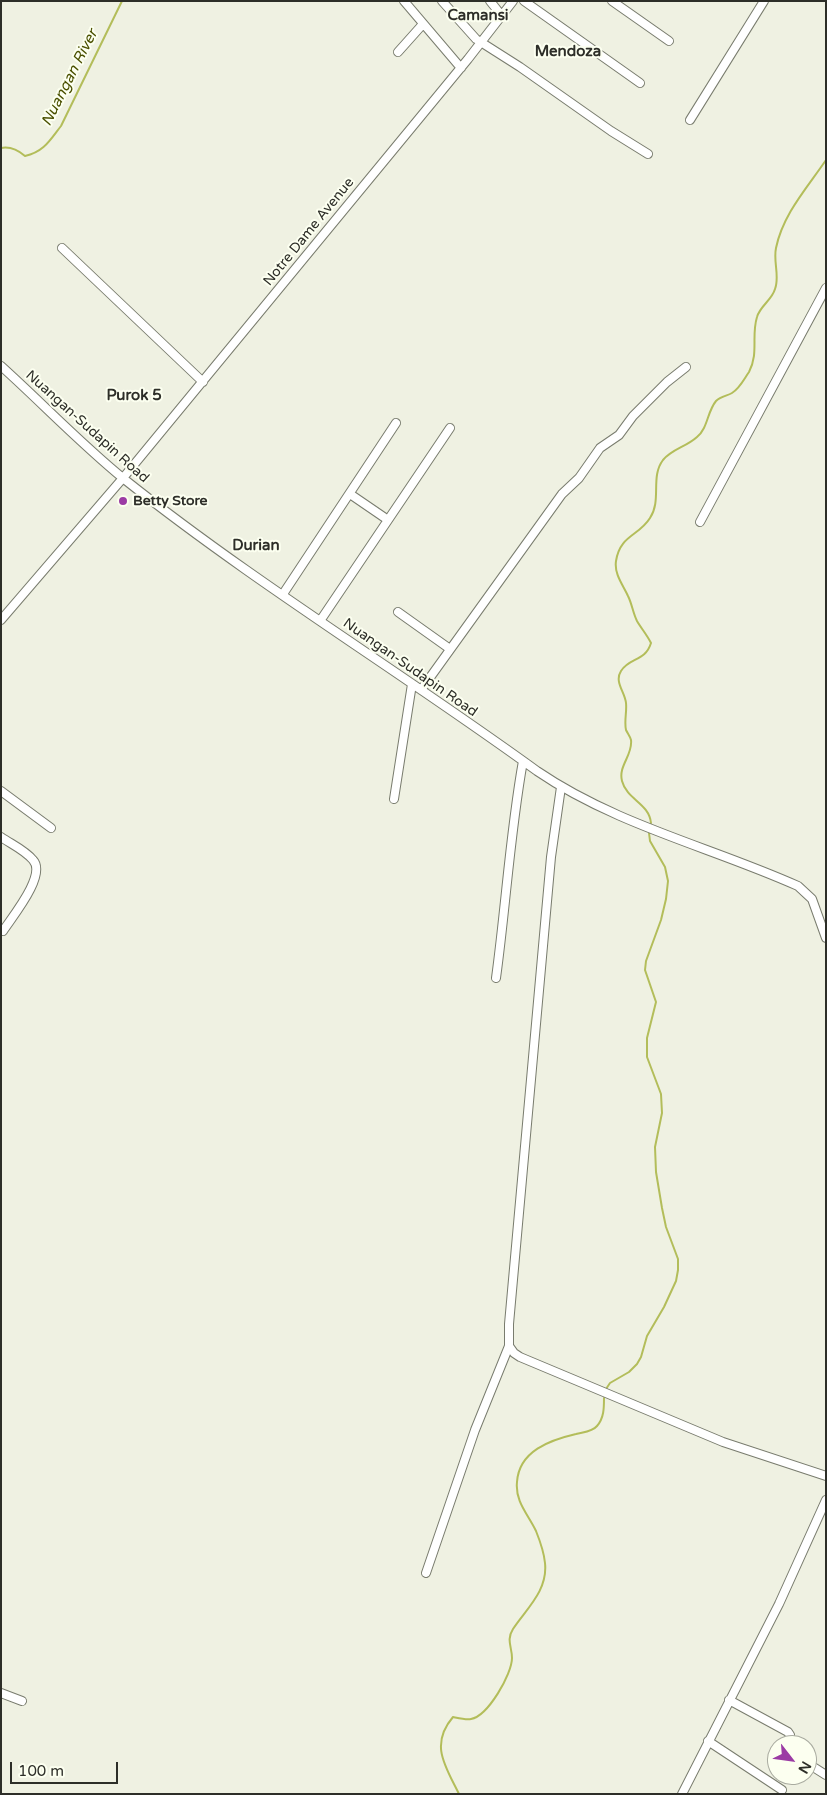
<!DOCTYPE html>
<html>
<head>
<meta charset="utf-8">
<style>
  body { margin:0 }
  #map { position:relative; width:827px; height:1795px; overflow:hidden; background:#eff1e2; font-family:"Varela Round",sans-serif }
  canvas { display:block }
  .frame { position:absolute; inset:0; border:2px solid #2d2e28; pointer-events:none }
  .north { position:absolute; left:767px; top:1735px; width:50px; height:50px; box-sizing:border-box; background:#fcfff0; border:1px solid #a9aba0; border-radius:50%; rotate:120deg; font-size:14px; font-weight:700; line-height:20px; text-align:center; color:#2d2e28 }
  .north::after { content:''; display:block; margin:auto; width:18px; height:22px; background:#9b3ba4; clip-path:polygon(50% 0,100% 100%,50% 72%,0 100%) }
  .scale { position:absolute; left:10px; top:1762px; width:108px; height:22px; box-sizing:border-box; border:2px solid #2d2e28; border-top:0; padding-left:6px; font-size:15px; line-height:18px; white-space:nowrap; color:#2d2e28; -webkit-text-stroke:4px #fcfff0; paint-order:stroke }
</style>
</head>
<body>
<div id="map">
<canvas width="827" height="1795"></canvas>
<div class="frame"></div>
<div class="north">N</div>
<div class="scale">100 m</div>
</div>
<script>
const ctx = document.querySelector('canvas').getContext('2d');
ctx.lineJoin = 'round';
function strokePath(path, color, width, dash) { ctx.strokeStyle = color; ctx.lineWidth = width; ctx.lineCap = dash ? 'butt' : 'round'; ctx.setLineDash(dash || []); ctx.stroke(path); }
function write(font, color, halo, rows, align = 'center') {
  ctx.font = font + ' "Varela Round",sans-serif'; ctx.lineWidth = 4; ctx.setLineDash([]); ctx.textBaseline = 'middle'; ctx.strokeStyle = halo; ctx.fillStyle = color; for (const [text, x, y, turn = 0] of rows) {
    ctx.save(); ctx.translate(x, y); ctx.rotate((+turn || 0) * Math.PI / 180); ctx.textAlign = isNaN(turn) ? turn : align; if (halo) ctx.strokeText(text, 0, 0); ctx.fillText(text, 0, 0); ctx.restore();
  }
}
strokePath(new Path2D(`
  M1 148C11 146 18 150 25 156 44 152 50 140 61 126L122 1
  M651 823C649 803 627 800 622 781 618 766 633 755 631 740 630 736 628 734 626 730 624 721 627 712 626 703 625 692 614 682 621 671 630 657 645 662 651 643 647 635 641 628 637 621 633 613 632 604 628 596 623 585 614 574 616 561 620 535 639 536 650 518 662 500 650 477 663 460 672 449 686 447 697 437 708 428 707 412 716 401 721 396 727 396 732 393 740 388 744 379 749 372 759 353 751 336 757 317 760 306 772 300 775 289 780 276 773 262 776 248 783 214 807 188 826 160
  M606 1389 610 1383 629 1372 637 1364 641 1357 647 1336 664 1307 676 1281 678 1270V1259L666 1227 662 1208 656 1172 655 1147 662 1113 661 1094 647 1057V1038L656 1002 645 970 646 961 661 920 666 899 668 881 665 867 650 841 649 833
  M459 1794C446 1767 429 1745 453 1717 458 1718 466 1720 471 1719 488 1716 512 1674 512 1658 512 1647 506 1640 513 1629 526 1609 548 1591 545 1563 544 1552 540 1541 536 1531 528 1514 515 1502 517 1482 519 1451 550 1440 576 1434 583 1432 592 1432 597 1426 604 1418 604 1408 604 1398`), '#b3bd5a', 2);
const minor = new Path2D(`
  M404 1 461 68
  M442 1 476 39 520 67 611 131 648 154
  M490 1 502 16
  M524 1 640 83
  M612 1 669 41
  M398 52 423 24
  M690 120 764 1
  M62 248 203 382
  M1 366C42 403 81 444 124 479 256 584 401 672 537 771 616 825 711 847 798 886L812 899 826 938
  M350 494 388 520
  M700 522 826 288
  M283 594 396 423
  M398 612 450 649
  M1 620 123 478 468 59 513 1
  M320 621 450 428
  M421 690 562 494 579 478 600 448 619 435 633 416 667 382 686 367
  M1 791 51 828
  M394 799 412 684
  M1 837C11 844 25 850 33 860 47 875 12 917 3 931
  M496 978C506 905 510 833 523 761
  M509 1346 514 1353 520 1357 723 1442 826 1476
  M426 1573 475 1430 509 1346V1324L551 857 561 787
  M1 1693 22 1701
  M729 1700 788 1732 790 1735 787 1745
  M708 1741 782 1790
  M807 1763 826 1775
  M682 1794 779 1604 826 1500`);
strokePath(minor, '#797c6e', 10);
strokePath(minor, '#fff', 8);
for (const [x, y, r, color] of [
  [123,501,5,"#9b3ba4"]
]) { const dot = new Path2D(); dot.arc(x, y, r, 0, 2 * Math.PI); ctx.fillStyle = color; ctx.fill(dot); strokePath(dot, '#fcfff0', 2); }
write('14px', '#2d2e28', '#fcfff0', [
  ["Notre Dame Avenue",309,232,-51],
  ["Nuangan-Sudapin Road",87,427,42],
  ["Nuangan-Sudapin Road",410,668,35]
]);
write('bold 14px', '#2d2e28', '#fcfff0', [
  ["Betty Store",133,501]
], 'left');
write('bold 15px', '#2d2e28', '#fcfff0', [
  ["Camansi",478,16],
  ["Mendoza",568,52],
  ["Purok 5",134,396],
  ["Durian",256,546]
]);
write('italic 15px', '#4a5000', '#fcfff0', [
  ["Nuangan River",70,78,-63]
]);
</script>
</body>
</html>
